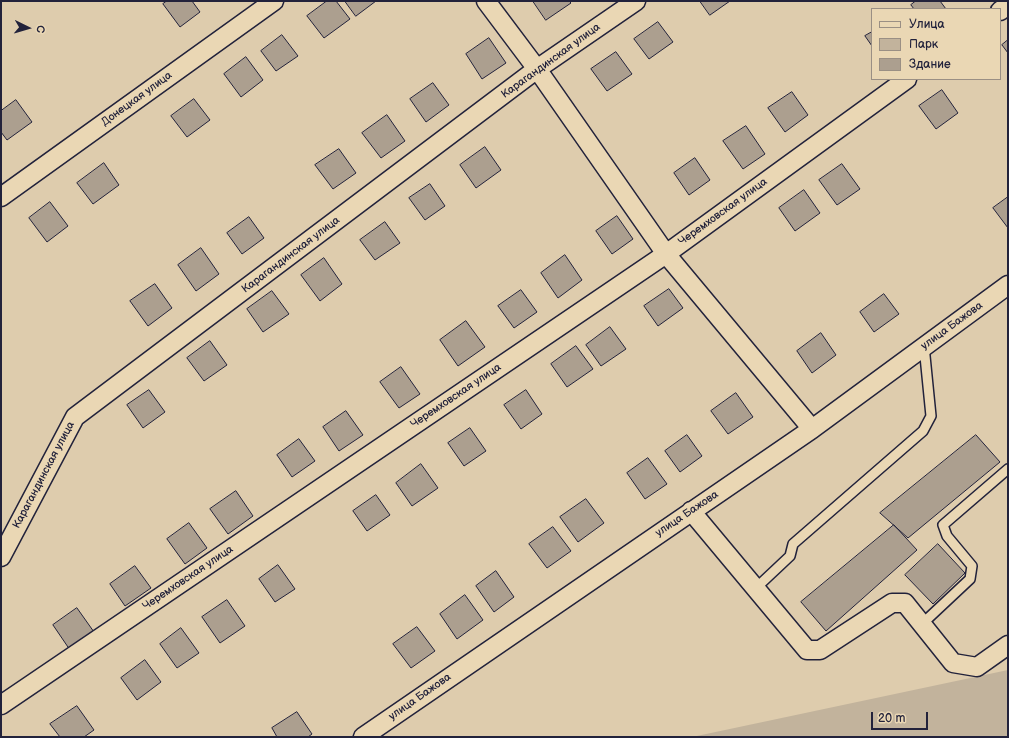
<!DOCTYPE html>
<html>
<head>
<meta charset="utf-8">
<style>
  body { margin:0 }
  #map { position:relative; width:1009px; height:738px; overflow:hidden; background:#deccad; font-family:"Balsamiq Sans",sans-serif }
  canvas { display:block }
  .frame { position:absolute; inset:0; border:2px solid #22223b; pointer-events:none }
  .legend { position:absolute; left:871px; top:8px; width:130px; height:72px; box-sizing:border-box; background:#ead7b4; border:1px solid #9a8f84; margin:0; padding:5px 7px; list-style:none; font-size:12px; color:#22223b }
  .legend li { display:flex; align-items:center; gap:8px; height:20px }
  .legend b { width:20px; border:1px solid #9a8f84 }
  .north { position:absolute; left:8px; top:8px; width:40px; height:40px; -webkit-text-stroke:3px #ead7b4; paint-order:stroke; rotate:95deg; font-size:11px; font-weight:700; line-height:16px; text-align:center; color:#22223b }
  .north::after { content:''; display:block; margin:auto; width:14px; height:18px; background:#22223b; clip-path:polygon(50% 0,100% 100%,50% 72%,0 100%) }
  .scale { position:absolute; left:871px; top:712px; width:57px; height:18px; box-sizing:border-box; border:2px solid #22223b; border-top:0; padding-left:5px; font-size:12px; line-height:14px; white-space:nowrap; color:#22223b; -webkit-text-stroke:3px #ead7b4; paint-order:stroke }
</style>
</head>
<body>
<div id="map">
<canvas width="1009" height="738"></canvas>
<div class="frame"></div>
<ul class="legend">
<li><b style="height:5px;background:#ead7b4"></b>Улица</li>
<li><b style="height:11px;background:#c2b39c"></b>Парк</li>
<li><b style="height:11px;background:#ac9f8f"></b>Здание</li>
</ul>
<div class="north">С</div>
<div class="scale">20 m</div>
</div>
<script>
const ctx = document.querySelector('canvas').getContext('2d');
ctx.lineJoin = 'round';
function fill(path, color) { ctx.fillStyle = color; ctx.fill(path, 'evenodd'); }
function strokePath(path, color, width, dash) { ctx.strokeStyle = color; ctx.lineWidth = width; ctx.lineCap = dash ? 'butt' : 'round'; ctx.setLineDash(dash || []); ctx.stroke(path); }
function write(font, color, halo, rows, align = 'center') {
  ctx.font = font + ' "Balsamiq Sans",sans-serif'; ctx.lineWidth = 4; ctx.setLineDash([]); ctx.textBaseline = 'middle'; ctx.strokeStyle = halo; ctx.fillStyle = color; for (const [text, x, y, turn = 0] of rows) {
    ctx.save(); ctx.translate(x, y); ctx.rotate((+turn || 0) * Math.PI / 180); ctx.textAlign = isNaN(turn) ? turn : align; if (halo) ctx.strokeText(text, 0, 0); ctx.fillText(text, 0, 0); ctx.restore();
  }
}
fill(new Path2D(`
  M1008 670V737H692Z`), '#c2b39c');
const building = new Path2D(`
  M167 1H192L200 12 180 27 163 4Z
  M327 1H336L350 19 324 38 307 16Z
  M345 1H376L356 16Z
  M533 1H569L571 3 546 20Z
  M700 1H730L710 15Z
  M916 1H940L946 9H914L911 5Z
  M658 22 673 42 649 59 634 39Z
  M872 32V46L865 36Z
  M282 35 298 56 276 71 261 51Z
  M489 38 506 63 482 79 466 54Z
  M1008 40V53L1002 45Z
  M616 52 632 74 607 91 591 69Z
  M246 57 263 80 241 97 224 74Z
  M433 83 449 105 426 122 410 99Z
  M942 90 958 113 936 129 919 106Z
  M792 92 808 115 785 132 768 108Z
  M194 99 210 120 187 137 171 116Z
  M16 100 32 122 7 140 1 132V111Z
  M387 115 405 141 381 158 362 133Z
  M746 126 765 154 743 169 723 141Z
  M485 147 501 170 476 188 460 165Z
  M339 149 356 173 333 189 315 165Z
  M695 158 710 180 689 195 674 173Z
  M104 163 119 185 93 204 77 183Z
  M842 164 860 189 837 205 819 180Z
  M430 184 445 206 425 220 409 198Z
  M804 190 820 213 795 231 779 208Z
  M1008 197V228L993 208Z
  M50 202 68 226 47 242 29 218Z
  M617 216 633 239 612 254 596 231Z
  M249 217 264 238 242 254 227 233Z
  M385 222 400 243 375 260 360 240Z
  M201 248 219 274 196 291 178 265Z
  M565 255 582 280 558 298 541 273Z
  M324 258 342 284 320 301 301 275Z
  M155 284 172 308 148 326 130 301Z
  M669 289 683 308 658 326 644 306Z
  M521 290 537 312 514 328 498 306Z
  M272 291 289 314 263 332 247 309Z
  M884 294 899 314 874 332 860 312Z
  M466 321 485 347 458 366 440 340Z
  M610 327 626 349 601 366 586 345Z
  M821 333 836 355 812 373 797 351Z
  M210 341 227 365 204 381 187 358Z
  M576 346 593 369 567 387 551 364Z
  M401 367 420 394 399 408 380 382Z
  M149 390 165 412 143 428 127 405Z
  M526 390 542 414 521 429 504 405Z
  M736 393 753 417 728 434 711 411Z
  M346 411 363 435 339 451 323 427Z
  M470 428 486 451 464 466 448 443Z
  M687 435 702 456 680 472 665 451Z
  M976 435 1000 462 908 538 880 513Z
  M299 439 315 461 292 477 277 455Z
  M648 458 667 484 645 499 627 473Z
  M421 464 438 488 412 506 396 483Z
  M236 491 253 516 228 534 210 509Z
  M376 495 390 515 367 531 353 511Z
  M586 499 604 523 578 542 560 517Z
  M189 523 207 548 185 564 167 539Z
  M894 525 917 550 826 631 801 602Z
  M553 527 571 551 547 568 529 544Z
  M938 544 965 573 933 604 905 575Z
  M278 565 295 589 275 602 259 579Z
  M135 566 151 588 125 606 110 584Z
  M496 571 514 597 494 612 476 586Z
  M465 595 483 620 457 639 440 614Z
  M227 600 245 626 220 643 202 617Z
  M77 608 94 632 70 650 53 625Z
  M417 627 435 651 411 668 393 644Z
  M181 628 199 653 177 668 160 644Z
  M145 660 161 682 137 700 121 678Z
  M77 706 94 730 84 737H60L50 724Z
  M297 712 312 734 308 737H277L272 728Z`);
fill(building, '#ac9f8f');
strokePath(building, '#22223b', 1);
const service = new Path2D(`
  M756 588 790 556 793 544 923 431 931 416 924 346
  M922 624 970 579 972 566 947 536 943 525 1008 469`);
const minor = new Path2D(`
  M486 1 537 69 666 254 812 429
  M1000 11 1008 5
  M1 197 274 1
  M691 511 807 650H820L892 603H905L953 663 977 667 1008 645
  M1 557 75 417 537 69 636 1
  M1 705 666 254 907 79
  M363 737 812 429 1008 285`);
strokePath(service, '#22223b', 12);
strokePath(minor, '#22223b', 21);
strokePath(service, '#ead7b4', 9);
strokePath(minor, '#ead7b4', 18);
write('11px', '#22223b', '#ead7b4', [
  ["Карагандинская улица",551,61,-36],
  ["Донецкая улица",137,99,-36],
  ["Черемховская улица",723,212,-36],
  ["Карагандинская улица",291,255,-37],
  ["улица Бажова",952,326,-36],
  ["Черемховская улица",456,396,-34],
  ["Карагандинская улица",44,475,-62],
  ["улица Бажова",687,514,-34],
  ["Черемховская улица",188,578,-34],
  ["улица Бажова",420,697,-35]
]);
</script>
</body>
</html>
